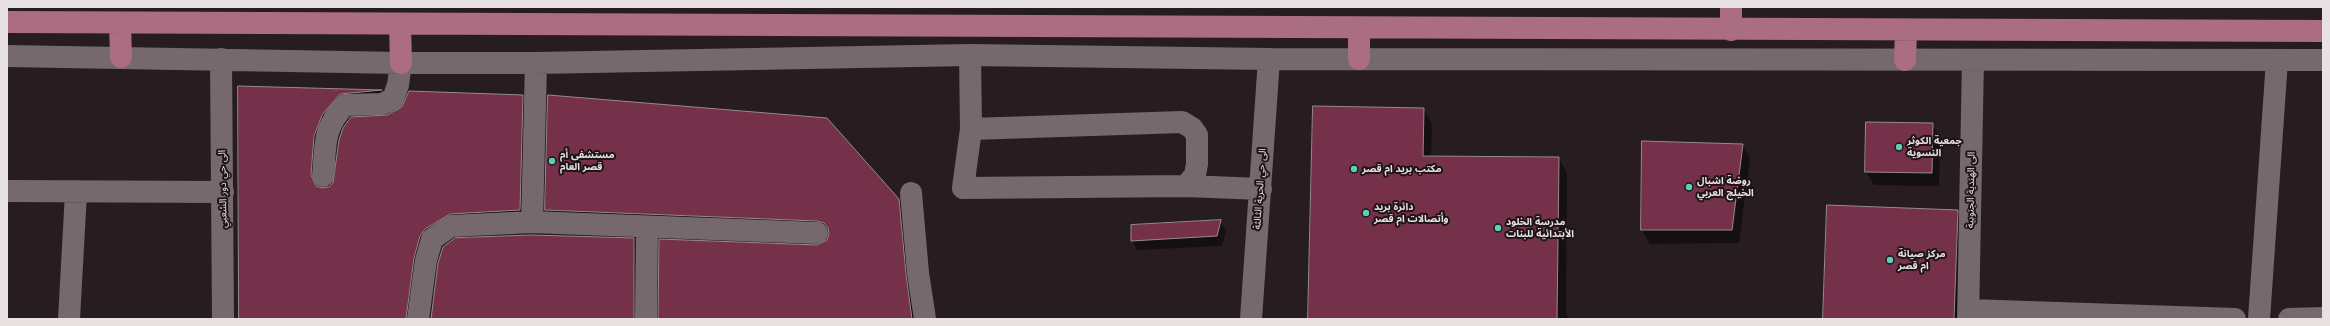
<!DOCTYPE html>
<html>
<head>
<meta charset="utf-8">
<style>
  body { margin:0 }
  #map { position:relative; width:2330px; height:326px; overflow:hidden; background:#271d20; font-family:"Work Sans",sans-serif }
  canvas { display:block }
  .frame { position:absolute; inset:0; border:8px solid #e8e1e2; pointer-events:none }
</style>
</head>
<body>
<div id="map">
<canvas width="2330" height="326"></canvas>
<div class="frame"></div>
</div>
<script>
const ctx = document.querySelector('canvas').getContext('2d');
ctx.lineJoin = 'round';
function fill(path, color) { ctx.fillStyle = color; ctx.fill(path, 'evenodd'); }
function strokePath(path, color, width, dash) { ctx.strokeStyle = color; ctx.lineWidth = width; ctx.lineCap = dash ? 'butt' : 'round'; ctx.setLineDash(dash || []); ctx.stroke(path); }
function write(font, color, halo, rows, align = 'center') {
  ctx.font = font + ' "Work Sans","Noto Sans Arabic",sans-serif'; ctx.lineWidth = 4; ctx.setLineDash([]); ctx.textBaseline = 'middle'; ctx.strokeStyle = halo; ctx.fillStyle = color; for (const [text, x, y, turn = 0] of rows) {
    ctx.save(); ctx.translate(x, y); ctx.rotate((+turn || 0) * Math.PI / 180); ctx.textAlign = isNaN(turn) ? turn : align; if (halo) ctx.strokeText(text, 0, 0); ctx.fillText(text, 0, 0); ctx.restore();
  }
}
fill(new Path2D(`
  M239 87 382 91 392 109 351 112 325 155 321 190 329 188 387 116 522 96 533 115 530 229 461 232 435 248 418 319H240ZM328 107H330L319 120 318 118Z
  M1423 109 1432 124 1431 157 1559 158 1567 173 1566 313 1569 319H1309Z
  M1932 124 1940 137 1939 186 1874 185 1866 172Z
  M1643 142 1743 145 1750 159 1739 243 1650 244 1642 230Z
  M898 200 909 219 920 319H660L829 239 557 229 546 210Z
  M1957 211 1966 227 1965 319H1825Z
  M1220 221 1226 231 1222 246 1137 250 1132 240Z
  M634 239 645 258 644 319H432Z`), '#0007');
const building = new Path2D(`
  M238 86 382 90 340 94 322 115 314 136 311 175 316 186 322 188 329 187 333 183 339 140 343 128 351 117 387 115 402 107 409 91 523 95 520 210 450 214 425 229 420 236 414 258 406 319H239Z
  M548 95 827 118 899 199 906 274 912 319H658L659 239 817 245 827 240 829 234 828 228 824 223 817 221 545 210Z
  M1313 106 1424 108 1423 156 1559 157 1557 319H1308Z
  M1866 122 1933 123 1932 173 1865 172Z
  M1642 141 1743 144 1732 230H1641Z
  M1827 205 1958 210 1954 319H1823Z
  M1221 220 1217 236 1131 241V225Z
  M532 235 634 238V319H431L438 263 443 247 455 238Z`);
fill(building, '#743149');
strokePath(building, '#978a8d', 1);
strokePath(new Path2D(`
  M970 55 971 129 963 188 1186 186 1195 175 1197 164V135L1192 128 1182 122 971 129
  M7 56 401 63H536L970 55 1269 59 2323 60
  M221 59 223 319
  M536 63 532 222 817 233
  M323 176C326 145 322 129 345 105L382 104 393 99 398 85 401 63
  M1186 186 1261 189
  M7 191 223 192
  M911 193 918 273 925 319
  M1969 310 2235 319
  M69 319 76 193
  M418 319 426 260 432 239 451 226 532 222
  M646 319 647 227
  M1251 319 1269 59
  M1968 319 1973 60
  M2259 319 2277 60
  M2289 319 2323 318`), '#76696d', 22);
strokePath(new Path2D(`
  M7 22 2323 31
  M120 23 121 57
  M400 25 401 63
  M1359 29V59
  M1731 30V7
  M1905 60 1906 31`), '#ab6d81', 22);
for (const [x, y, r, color] of [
  [1899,147,4,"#5cceba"],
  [552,161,4,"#5cceba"],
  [1354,169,4,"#5cceba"],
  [1689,187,4,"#5cceba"],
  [1366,213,4,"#5cceba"],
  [1498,228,4,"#5cceba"],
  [1890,260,4,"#5cceba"]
]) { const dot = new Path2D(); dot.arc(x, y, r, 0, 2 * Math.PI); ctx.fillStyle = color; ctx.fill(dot); strokePath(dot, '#1e1417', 1.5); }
write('bold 10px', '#e8e1e2', '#1e1417', [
  ["جمعية الكوثر",1907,141],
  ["النسوية",1907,153],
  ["مستشفى أم",560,155],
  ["قصر العام",560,167],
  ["مكتب بريد ام قصر",1362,169],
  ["روضة اشبال",1697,181],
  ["الخيلج العربي",1697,193],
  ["دائرة بريد",1374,207],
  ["وأتصالات ام قصر",1374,219],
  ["مدرسة الخلود",1506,222],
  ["الأبتدائية للبنات",1506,234],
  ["مركز صيانة",1898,254],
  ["ام قصر",1898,266]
], 'left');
write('10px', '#e8e1e2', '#1e1417', [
  ["الى حي دور الشعبي",223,189,-91],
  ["الى حي الحرية الثالثة",1260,189,-86],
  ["الى الهندية الجنوبية",1971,190,-89]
]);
</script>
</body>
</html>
